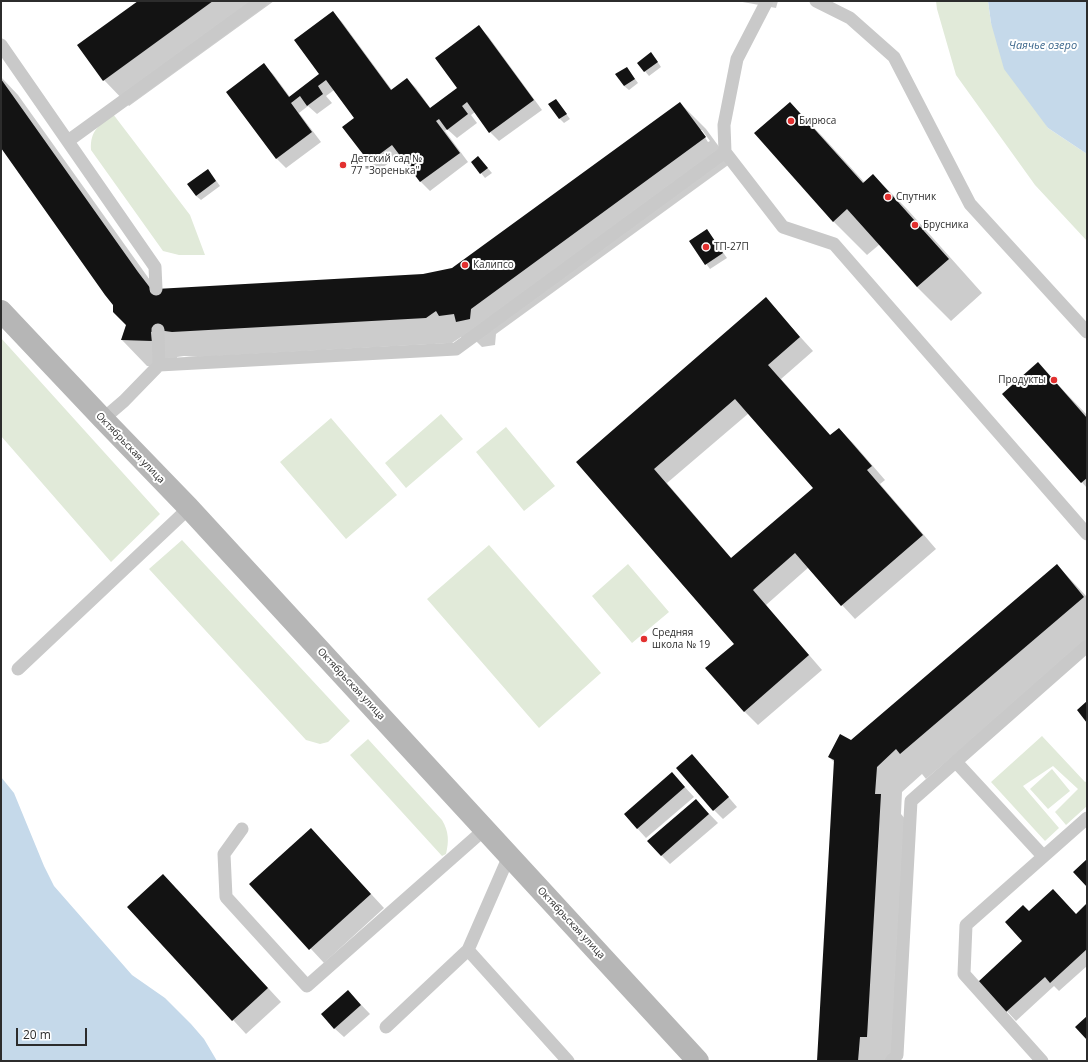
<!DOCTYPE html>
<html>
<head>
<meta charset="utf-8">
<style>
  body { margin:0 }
  #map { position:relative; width:1088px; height:1062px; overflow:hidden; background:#fff; font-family:"Open Sans",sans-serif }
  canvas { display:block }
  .frame { position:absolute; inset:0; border:2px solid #2c2c2c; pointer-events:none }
  .scale { position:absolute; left:16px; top:1028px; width:71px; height:18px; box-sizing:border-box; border:2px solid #2c2c2c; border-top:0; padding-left:5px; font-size:12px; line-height:14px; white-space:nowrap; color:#2c2c2c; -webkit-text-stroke:3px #fff; paint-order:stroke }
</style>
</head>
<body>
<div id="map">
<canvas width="1088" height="1062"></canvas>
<div class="frame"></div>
<div class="scale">20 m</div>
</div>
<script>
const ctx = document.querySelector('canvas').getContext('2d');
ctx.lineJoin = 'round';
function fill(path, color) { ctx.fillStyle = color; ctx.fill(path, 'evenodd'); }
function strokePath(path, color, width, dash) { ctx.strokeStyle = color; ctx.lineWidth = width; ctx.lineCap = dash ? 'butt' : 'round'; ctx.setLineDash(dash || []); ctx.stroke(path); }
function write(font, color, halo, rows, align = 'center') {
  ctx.font = font + ' "Open Sans",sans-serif'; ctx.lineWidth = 4; ctx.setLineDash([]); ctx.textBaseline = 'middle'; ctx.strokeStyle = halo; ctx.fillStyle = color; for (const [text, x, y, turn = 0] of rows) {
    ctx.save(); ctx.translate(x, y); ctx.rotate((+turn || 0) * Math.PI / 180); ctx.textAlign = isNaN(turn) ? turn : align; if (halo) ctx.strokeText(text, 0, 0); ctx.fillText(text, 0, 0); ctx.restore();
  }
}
fill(new Path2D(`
  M936 1H988L991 23 1048 128 1087 154V241L1035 185 956 75 937 9Z
  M113 114 190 215 205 255H179L163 251 91 150C90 130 99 126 113 114Z
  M1 338 160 514 111 562 1 436Z
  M441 414 463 439 406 488 385 463Z
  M331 418 397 495 346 539 280 462Z
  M506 427 555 486 524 511 476 452Z
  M182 540 350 721 328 742 320 744 306 740 149 569Z
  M489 545 601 673 539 728 427 599Z
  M628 564 669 612 632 643 592 596Z
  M1042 736 1085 782 1087 781V806L1066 825 1055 812 1078 789 1053 766 1023 786 1059 828 1045 841 991 782Z
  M368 739 442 820C449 832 449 841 446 854L442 856 350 755Z
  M1052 769 1070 791 1048 809 1030 789Z`), '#e1ead9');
fill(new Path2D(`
  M988 1H1087V154L1048 128 1004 69 991 23Z
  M1 777 14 793 44 866 54 886 132 975 165 998 191 1024 204 1039 217 1061H1Z`), '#c5d9ea');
fill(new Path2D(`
  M140 1H274L129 106 104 80Z
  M737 1H778L776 8Z
  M333 12 342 22 392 90 407 79 416 88 431 109 459 88 479 27 488 36 542 110 499 141 490 132 475 112 471 115 477 123 457 138 447 129 445 131 468 162 430 191 421 182 400 155 379 170 369 161 355 118 334 90 326 96 332 103 317 114 308 106 299 113 321 142 286 168 277 159 264 65 273 74 290 97 321 74Z
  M655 58 661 67 649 76 638 63Z
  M627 68 638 83 629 90 624 86Z
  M1 77 18 95 157 290 424 275 452 269 680 103 706 129 731 163 496 334 495 345 482 347 475 340 465 341 461 337 452 343 198 357 184 356 177 357 178 366H147L122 340 127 325 114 304 1 147ZM700 130H702L710 141 708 142Z
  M556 100 570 119 564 123 560 119Z
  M790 103 823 137 865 183 873 175 907 209 982 293 951 321 917 287 880 244 867 255 833 221Z
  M478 157 492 173 485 178 472 162Z
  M212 175 220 186 201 200 196 196Z
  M707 230 727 258 710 269 690 242Z
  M766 299 813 351 781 379 831 436 839 429 853 443 885 480 880 484 936 549 855 619 842 605 809 567 766 605 822 670 758 725 744 711 735 644 578 462ZM749 413 814 488 732 559 667 483Z
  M1038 364 1087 415V488L1004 394Z
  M1057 565 1087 597V642L926 779 922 774 902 792 901 814 907 821 892 1061H818L835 763 829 757 851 741Z
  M701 765 737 807 723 819 714 810Z
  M672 773 694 797 646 838 625 815Z
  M696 800 718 823 670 864 661 855Z
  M311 829 384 908 324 963 251 884Z
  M177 889 281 1002 246 1034 129 907Z
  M1087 905V966L1059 991 1054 986 1016 1021 980 982 1023 941 1029 912 1076 915Z
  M348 991 370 1014 344 1037 334 1028Z`), '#0003');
fill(new Path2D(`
  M138 1H213L103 81 77 45Z
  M333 11 391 90 407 78 430 108 457 88 435 58 479 25 534 100 489 133 467 102 462 106 468 114 447 130 439 119 436 121 460 153 420 182 392 145 369 162 342 127 354 118 326 80 318 86 323 94 307 106 300 96 291 103 312 132 276 159 226 92 264 63 289 97 319 74 294 40Z
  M651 52 658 62 644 72 637 63Z
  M627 67 635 79 624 86 615 74Z
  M1 79 138 272 151 289H156L423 274 452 268 680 102 706 137 471 309 470 319 456 322 454 314 439 316 436 311 426 318 172 332 158 330 151 332 152 341 121 340 126 325 113 312V305L105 295 1 148Z
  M556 99 567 114 559 119 548 104Z
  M790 102 863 183 873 174 949 259 917 287 847 209 833 222 754 133Z
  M478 156 488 168 480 174 471 162Z
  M208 169 216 181 196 196 187 184Z
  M707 229 723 253 705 265 689 241Z
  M766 297 800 337 768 365 830 435 839 428 872 466 867 470 923 535 841 606 795 553 753 590 809 655 744 712 705 668 734 644 576 462ZM735 399 813 488 731 558 654 469Z
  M1038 362 1087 418V478L1081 483 1002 394Z
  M1057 564 1084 597 900 754 896 749 877 767 875 794H881L867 1037H860L858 1061H817L834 760 828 757 840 734 851 740Z
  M1087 701V723L1077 710Z
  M692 754 729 797 713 811 676 768Z
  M672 772 685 787 637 829 624 814Z
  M696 799 709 814 661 856 647 841Z
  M311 828 371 894 309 950 249 884Z
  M1087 859V887L1073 872Z
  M163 874 268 988 232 1021 127 907Z
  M1053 889 1076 914 1087 903V949L1050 983 1045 977 1006 1012 978 982 1022 941 1005 922 1023 905 1029 911Z
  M348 990 361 1005 334 1029 321 1014Z
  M1087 1016V1040L1075 1027Z`), '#131313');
strokePath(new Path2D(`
  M767 1 737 59 724 125 725 152 783 227 834 244 1087 534
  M816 1 850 18 894 57 970 204 1087 332
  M1 45 155 267 156 289
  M68 141 261 1
  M158 330 159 365
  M103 419 124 401 159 365 456 349 725 152
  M18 669 189 508
  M956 762 1043 856
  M242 829 224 854 226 897 307 986 485 829
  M509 856 468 950 568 1061
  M386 1027 468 950
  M891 1061 897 1055 911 801 1087 646
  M1042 1061 964 974 966 925 1087 818`), '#c9c9c9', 13);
strokePath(new Path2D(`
  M1 311 103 419 189 508 698 1061`), '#b6b6b6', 22);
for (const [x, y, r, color] of [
  [791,121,4,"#e2302f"],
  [343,165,4,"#e2302f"],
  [888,197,4,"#e2302f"],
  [915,225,4,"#e2302f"],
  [706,247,4,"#e2302f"],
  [465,265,4,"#e2302f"],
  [1054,380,4,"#e2302f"],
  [644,639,4,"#e2302f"]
]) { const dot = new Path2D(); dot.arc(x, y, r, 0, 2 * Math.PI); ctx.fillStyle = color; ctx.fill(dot); strokePath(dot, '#fff', 1.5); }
write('10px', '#2c2c2c', '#fff', [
  ["Бирюса",799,121],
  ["Детский сад №",351,159],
  ["77 \"Зоренька\"",351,171],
  ["Спутник",896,197],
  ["Брусника",923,225],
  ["ТП-27П",714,247],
  ["Калипсо",473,265],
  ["Продукты",1046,380,"right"],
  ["Средняя",652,633],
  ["школа № 19",652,645]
], 'left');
write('10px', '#2c2c2c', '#fff', [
  ["Октябрьская улица",130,448,46],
  ["Октябрьская улица",351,684,47],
  ["Октябрьская улица",571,923,47]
]);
write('italic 11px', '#3c678c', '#fff', [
  ["Чаячье озеро",1043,46]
]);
</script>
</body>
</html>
